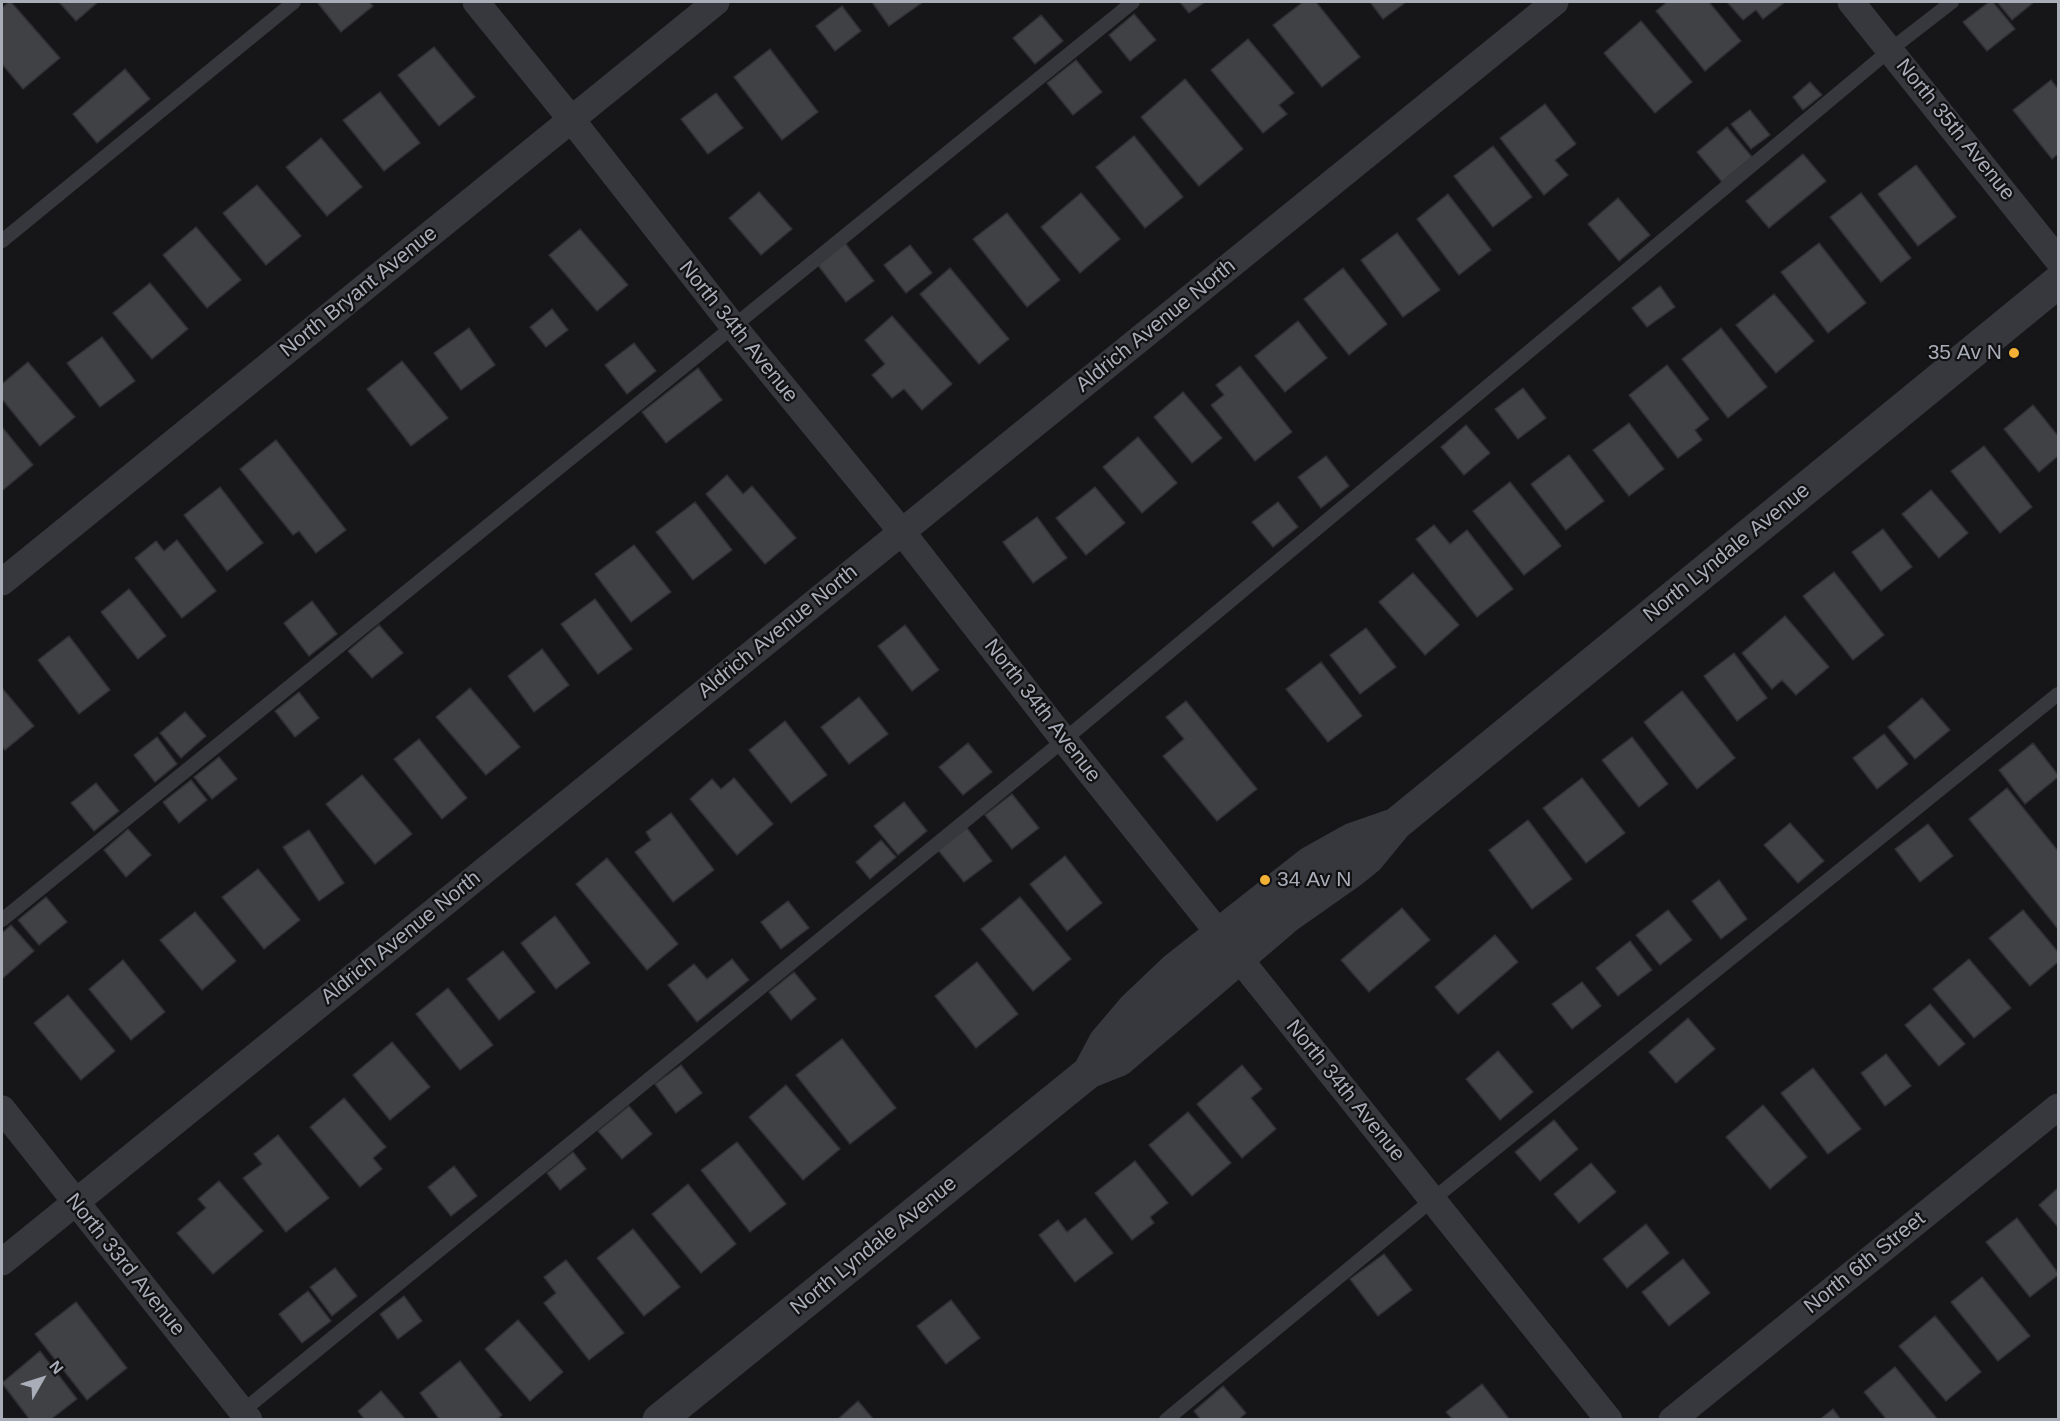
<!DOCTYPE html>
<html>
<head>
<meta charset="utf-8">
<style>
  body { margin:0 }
  #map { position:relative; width:2060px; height:1421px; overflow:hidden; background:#161618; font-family:Helvetica,sans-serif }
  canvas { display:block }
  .frame { position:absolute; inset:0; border:3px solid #a8adb8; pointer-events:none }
  .north { position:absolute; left:12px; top:1349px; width:60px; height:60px; -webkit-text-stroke:4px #111113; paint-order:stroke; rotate:51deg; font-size:16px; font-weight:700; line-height:24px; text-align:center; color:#a8adb8 }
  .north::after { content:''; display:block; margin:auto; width:21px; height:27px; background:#a8adb8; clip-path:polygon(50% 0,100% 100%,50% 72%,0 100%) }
</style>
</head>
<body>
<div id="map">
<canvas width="2060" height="1421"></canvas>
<div class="frame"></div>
<div class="north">N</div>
</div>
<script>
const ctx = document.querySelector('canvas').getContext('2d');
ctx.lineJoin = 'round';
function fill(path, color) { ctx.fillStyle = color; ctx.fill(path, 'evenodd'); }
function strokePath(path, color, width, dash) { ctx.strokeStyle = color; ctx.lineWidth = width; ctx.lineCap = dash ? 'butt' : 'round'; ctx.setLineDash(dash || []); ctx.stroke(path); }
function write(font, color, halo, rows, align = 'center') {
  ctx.font = font + ' Helvetica,sans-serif'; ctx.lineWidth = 4.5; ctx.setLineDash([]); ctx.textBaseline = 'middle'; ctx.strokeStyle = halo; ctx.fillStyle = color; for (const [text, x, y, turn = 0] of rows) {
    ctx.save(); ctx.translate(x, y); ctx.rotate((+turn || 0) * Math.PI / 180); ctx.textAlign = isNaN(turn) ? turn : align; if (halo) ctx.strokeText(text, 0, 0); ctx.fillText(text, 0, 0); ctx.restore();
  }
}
const building = new Path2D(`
  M9 2H11L60 58 23 89 2 64V8Z
  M59 2H98L76 21Z
  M317 2H369L373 6 341 32Z
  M872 2H923L889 26Z
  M1180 2H1205L1189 13Z
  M1303 2H1316L1360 57 1322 87 1273 25Z
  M1370 2H1406L1383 19Z
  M1667 2H1709L1741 41 1705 71 1656 11Z
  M1727 2H1785L1763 19 1756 10 1743 20Z
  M1989 2H1993L2015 29 1987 51 1963 22Z
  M1997 2H2034L2012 20Z
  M842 6 861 31 835 51 816 26Z
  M1134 14 1156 40 1130 61 1109 35Z
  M1041 15 1063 41 1035 64 1013 38Z
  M1641 21 1692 82 1655 113 1604 53Z
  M1248 39 1294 93 1279 105 1287 114 1263 133 1211 70Z
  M434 47 475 97 439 126 398 75Z
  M770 49 818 112 782 140 734 77Z
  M1076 60 1102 92 1073 115 1047 83Z
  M125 69 150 99 97 143 73 114Z
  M1185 79 1243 149 1199 186 1141 117Z
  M2051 80 2058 89V154L2052 159 2013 110Z
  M1810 82 1822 95 1803 110 1793 97Z
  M380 92 420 143 384 171 343 120Z
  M716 93 743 128 708 154 681 119Z
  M1545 104 1576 144 1555 160 1568 175 1544 195 1500 138Z
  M1750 110 1770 135 1751 149 1731 124Z
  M1727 127 1752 157 1722 182 1697 152Z
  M1134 136 1183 197 1145 228 1096 167Z
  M321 138 362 187 327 216 286 167Z
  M1493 146 1532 197 1493 227 1454 176Z
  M1803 154 1826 181 1769 228 1746 201Z
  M1916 165 1956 217 1918 246 1878 194Z
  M257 185 301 236 266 265 223 213Z
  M759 192 792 229 761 255 729 218Z
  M1081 193 1120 239 1080 273 1041 227Z
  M1861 193 1911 258 1881 282 1830 217Z
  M1448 194 1491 250 1459 275 1417 219Z
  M1618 198 1650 235 1619 261 1588 224Z
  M1007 213 1060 280 1027 307 973 239Z
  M196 227 241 280 207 308 163 255Z
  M580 229 628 285 597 311 549 255Z
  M1397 233 1440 290 1403 317 1361 260Z
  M845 243 874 281 846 302 817 264Z
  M1819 243 1866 303 1828 333 1781 272Z
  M910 245 932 273 906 293 884 265Z
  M950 268 1009 339 979 364 920 294Z
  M1343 268 1387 324 1349 355 1304 299Z
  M150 283 188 329 152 359 113 313Z
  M1660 286 1675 307 1647 327 1632 308Z
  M1774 294 1814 341 1776 373 1736 325Z
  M552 309 568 330 546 347 530 327Z
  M892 316 952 384 922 410 904 389 892 398 872 375 885 364 865 340Z
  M1298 321 1327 358 1285 392 1255 356Z
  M469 328 495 365 461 390 434 353Z
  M1721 328 1767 387 1728 418 1682 359Z
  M102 337 135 381 100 407 67 363Z
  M634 343 656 371 627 394 605 365Z
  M402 361 448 418 411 446 367 389Z
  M28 362 75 417 40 446 2 399V384Z
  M1667 365 1709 419 1695 430 1702 440 1678 458 1629 395Z
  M1240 366 1292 432 1255 461 1211 405 1224 395 1216 385Z
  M698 368 722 400 666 443 642 412Z
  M1523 388 1546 418 1518 439 1495 409Z
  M1183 392 1222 438 1192 463 1154 417Z
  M2033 405 2058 436V456L2039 472 2004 429Z
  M1629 423 1664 469 1629 496 1593 450Z
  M1466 425 1490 453 1464 475 1441 447Z
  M2 427 33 465 3 490 2 488Z
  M1138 437 1177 483 1142 513 1103 467Z
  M276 440 346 530 316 553 299 531 293 535 240 469Z
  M1984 446 2032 507 2000 533 1951 471Z
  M1569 455 1604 501 1566 530 1531 484Z
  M1326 456 1349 486 1321 508 1298 477Z
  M727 475 743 494 752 486 796 538 765 564 706 494Z
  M1510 482 1561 546 1524 575 1473 511Z
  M220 487 263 543 227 571 184 515Z
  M1095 487 1125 523 1086 555 1056 518Z
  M1931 490 1968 533 1939 558 1902 514Z
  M695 502 732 550 693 580 656 532Z
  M1278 502 1298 527 1273 547 1252 522Z
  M1037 517 1067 558 1033 583 1003 542Z
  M1434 525 1450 544 1467 530 1513 589 1477 617 1416 539Z
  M1883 529 1912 567 1881 591 1852 552Z
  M177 540 216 591 182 618 135 558 156 541 164 551Z
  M634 545 671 592 631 622 595 574Z
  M1834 572 1884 635 1853 660 1803 596Z
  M1413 573 1459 625 1425 655 1379 602Z
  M129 589 166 636 138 659 101 612Z
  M595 599 632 649 598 674 561 624Z
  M312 601 337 634 309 656 284 623Z
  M1785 616 1829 667 1796 695 1782 680 1772 689 1742 653Z
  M379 625 403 653 372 678 348 651Z
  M905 625 939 670 912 691 878 646Z
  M1366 628 1396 667 1360 694 1330 655Z
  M69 636 110 690 79 714 38 660Z
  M542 649 569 685 534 712 508 676Z
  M1734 653 1767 698 1737 721 1704 676Z
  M1321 662 1362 716 1328 742 1286 689Z
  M2 688 34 726 5 750 2 747Z
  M470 688 520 747 486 775 436 717Z
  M1682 691 1735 758 1697 789 1644 722Z
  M299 692 319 718 295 737 275 711Z
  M859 697 888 734 849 764 821 727Z
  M1922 698 1950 730 1915 759 1888 727Z
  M1186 701 1257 789 1217 821 1163 756 1184 739 1166 717Z
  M185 712 206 736 181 758 160 733Z
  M785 721 827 775 791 803 749 750Z
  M1884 734 1908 764 1877 789 1853 758Z
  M157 737 177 764 155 782 134 755Z
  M1632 737 1668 784 1639 807 1602 760Z
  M419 739 467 798 442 819 394 759Z
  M968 743 992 772 963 795 939 767Z
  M2033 743 2058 775V777L2025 804 1999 770Z
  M219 757 237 779 212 799 194 777Z
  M362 775 412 834 375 864 326 804Z
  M734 778 773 824 737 855 690 799 712 779 721 789Z
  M1582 778 1625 833 1586 863 1543 808Z
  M191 780 207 800 179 823 163 802Z
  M96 783 119 811 94 831 71 803Z
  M2007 788 2058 851V929L1969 819Z
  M1012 794 1039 828 1012 849 985 815Z
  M904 802 927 831 898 855 874 826Z
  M671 813 714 870 673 902 635 852 651 840 646 832Z
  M1528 820 1572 879 1532 909 1489 850Z
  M1790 823 1824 861 1798 883 1764 845Z
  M1928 824 1953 856 1920 882 1895 849Z
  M967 828 992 861 964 882 938 850Z
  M128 829 151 855 126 877 104 850Z
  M309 830 344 883 319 901 283 847Z
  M881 840 896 857 870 879 856 862Z
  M1065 856 1102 903 1067 931 1030 884Z
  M607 858 678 944 647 970 576 884Z
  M258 869 300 920 264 949 222 897Z
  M1719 880 1747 919 1721 939 1692 901Z
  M46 897 67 922 39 945 18 920Z
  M1020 897 1071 959 1033 991 981 929Z
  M788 901 809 928 781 949 761 922Z
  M1402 908 1430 940 1369 992 1341 960Z
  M1668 910 1692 940 1660 965 1636 935Z
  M2023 910 2058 952V962L2030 986 1989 938Z
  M195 912 236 961 202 990 160 940Z
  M555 916 590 963 556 989 521 943Z
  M11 925 34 951 3 978 2 976V933Z
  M1495 935 1518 962 1458 1014 1435 987Z
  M1630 941 1652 970 1618 996 1596 968Z
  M503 951 535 992 499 1020 467 979Z
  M732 959 749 980 697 1022 668 985 694 964 707 979Z
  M1969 959 2011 1008 1974 1038 1933 989Z
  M123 960 165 1012 131 1040 89 989Z
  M977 962 1018 1014 976 1048 935 996Z
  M794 972 816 999 791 1020 769 992Z
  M1582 982 1601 1006 1572 1029 1552 1004Z
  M448 988 493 1045 460 1070 416 1014Z
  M68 995 115 1051 81 1080 34 1023Z
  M1930 1004 1965 1044 1939 1066 1905 1025Z
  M1688 1018 1715 1049 1676 1083 1649 1052Z
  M842 1039 896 1108 850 1144 796 1075Z
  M392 1042 430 1087 390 1120 353 1075Z
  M1498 1051 1533 1092 1500 1120 1466 1079Z
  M1886 1054 1911 1086 1885 1106 1861 1073Z
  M681 1065 702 1093 676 1113 655 1084Z
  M1242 1065 1262 1089 1251 1098 1276 1129 1242 1158 1197 1104Z
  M1813 1068 1861 1129 1828 1154 1781 1093Z
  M786 1085 840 1149 803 1180 749 1117Z
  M344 1098 386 1147 373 1158 382 1169 360 1187 310 1127Z
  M1763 1105 1807 1157 1770 1189 1726 1137Z
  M629 1106 652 1134 622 1159 598 1131Z
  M1188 1112 1231 1163 1192 1196 1149 1145Z
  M1554 1120 1578 1149 1540 1181 1515 1152Z
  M278 1135 329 1198 286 1232 243 1178 262 1164 254 1154Z
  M737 1142 786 1204 750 1232 701 1170Z
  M573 1152 586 1169 560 1190 547 1173Z
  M1135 1161 1168 1203 1150 1217 1154 1223 1132 1240 1095 1193Z
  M1591 1163 1616 1192 1579 1223 1554 1194Z
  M454 1166 477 1196 451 1216 428 1187Z
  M219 1181 263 1231 213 1274 177 1233 206 1208 198 1199Z
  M688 1184 736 1244 701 1273 652 1214Z
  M2058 1188V1227L2039 1205Z
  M1085 1218 1113 1253 1075 1282 1039 1235 1058 1220 1067 1232Z
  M2017 1218 2058 1273V1275L2030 1297 1986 1242Z
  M1646 1224 1669 1253 1627 1288 1603 1259Z
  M633 1229 680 1287 644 1316 597 1258Z
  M1384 1254 1412 1290 1378 1316 1350 1279Z
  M1683 1259 1710 1293 1669 1326 1642 1292Z
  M566 1260 624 1333 589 1360 544 1303 556 1293 544 1277Z
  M335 1268 357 1296 332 1316 310 1287Z
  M1982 1277 2030 1336 1998 1361 1951 1302Z
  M308 1291 331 1321 302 1343 279 1314Z
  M404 1296 422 1321 398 1339 380 1314Z
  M951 1300 980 1338 946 1364 917 1326Z
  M76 1302 127 1368 87 1400 35 1334Z
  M1935 1316 1981 1372 1946 1401 1899 1346Z
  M518 1320 563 1372 530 1401 485 1349Z
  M40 1351 77 1399 50 1420H30L2 1383Z
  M460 1361 502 1415 496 1420H440L420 1393Z
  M1895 1367 1938 1420H1887L1864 1392Z
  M1482 1384 1510 1420H1453L1446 1412Z
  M1223 1386 1246 1413 1238 1420H1201L1194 1411Z
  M381 1391 406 1420H365L358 1411Z
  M858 1401 874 1420H837Z
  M1833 1409 1841 1420H1819Z`);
fill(building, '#404145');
strokePath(building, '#303034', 1.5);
strokePath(new Path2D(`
  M2 241 294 2
  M2 920 1133 2
  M239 1414 1064 740 1890 50 1952 2
  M1166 1420 1432 1200 2058 694`), '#37383d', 14);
strokePath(new Path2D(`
  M476 2 571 119 733 326 902 532 1064 740 1609 1420
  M1851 2 2058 260
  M2 582 716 2
  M2 1109 249 1420
  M2 1262 1555 2
  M1672 1420 2058 1107`), '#37383d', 27);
strokePath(new Path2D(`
  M1089 1072 1105 1042 1134 1008 1175 969 1310 863 1353 839 1396 824
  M659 1420 1089 1072 1119 1060 1288 916 1352 871 1368 858 1396 824 2058 282`), '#37383d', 33);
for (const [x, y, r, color] of [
  [2014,353,6,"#f2b134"],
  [1265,880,6,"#f2b134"]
]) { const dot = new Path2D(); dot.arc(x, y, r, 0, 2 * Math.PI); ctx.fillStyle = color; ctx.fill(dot); strokePath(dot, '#111113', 2); }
write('21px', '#a8adb8', '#111113', [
  ["North 35th Avenue",1955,130,51],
  ["North Bryant Avenue",359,292,-39],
  ["Aldrich Avenue North",1156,326,-39],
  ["North 34th Avenue",738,332,51],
  ["North Lyndale Avenue",1727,553,-39],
  ["Aldrich Avenue North",778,632,-39],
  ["North 34th Avenue",1042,711,52],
  ["Aldrich Avenue North",401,938,-39],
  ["North 34th Avenue",1345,1091,51],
  ["North Lyndale Avenue",874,1246,-39],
  ["North 6th Street",1865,1263,-39],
  ["North 33rd Avenue",125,1265,51]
]);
write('21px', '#a8adb8', '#111113', [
  ["35 Av N",2002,353],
  ["34 Av N",1277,880,"left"]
], 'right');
</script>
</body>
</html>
